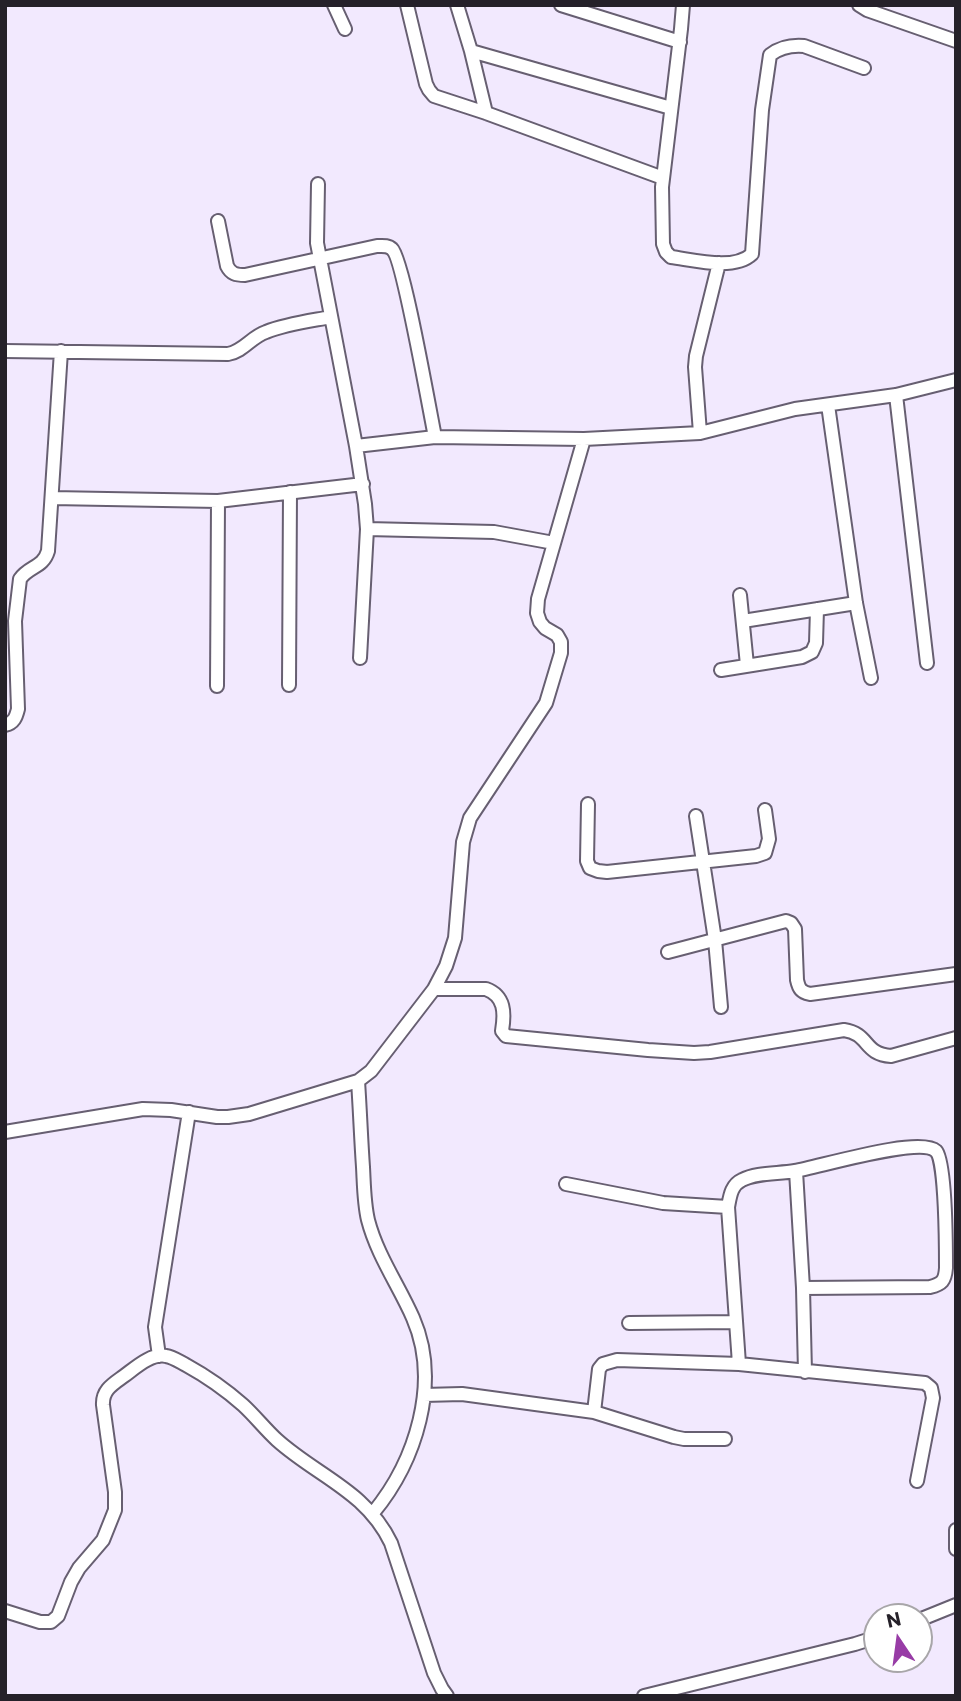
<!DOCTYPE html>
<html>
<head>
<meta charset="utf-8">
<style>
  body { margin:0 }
  #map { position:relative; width:961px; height:1701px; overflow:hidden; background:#f2e9fe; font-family:Commissioner,sans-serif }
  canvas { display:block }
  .frame { position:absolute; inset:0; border:7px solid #252129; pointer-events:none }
  .north { position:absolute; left:863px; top:1603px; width:70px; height:70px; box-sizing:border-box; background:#fff; border:2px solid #a8a6a9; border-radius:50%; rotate:347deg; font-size:19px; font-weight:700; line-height:28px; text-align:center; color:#252129 }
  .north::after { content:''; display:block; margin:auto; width:24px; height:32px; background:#983ca6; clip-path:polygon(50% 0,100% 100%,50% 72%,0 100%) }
</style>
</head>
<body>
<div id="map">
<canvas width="961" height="1701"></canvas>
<div class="frame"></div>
<div class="north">N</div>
</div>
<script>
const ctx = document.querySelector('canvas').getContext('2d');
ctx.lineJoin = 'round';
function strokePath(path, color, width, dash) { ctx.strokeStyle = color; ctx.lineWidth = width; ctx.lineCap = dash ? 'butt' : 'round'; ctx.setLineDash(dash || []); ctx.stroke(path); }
const street = new Path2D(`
  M334 5 345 29
  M407 5 426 84 429 90 434 96 486 113 663 178
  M457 5 471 51 486 113
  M561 5 680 42
  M683 5 681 29 662 187 663 244 666 252 671 257C694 260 734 271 752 254L762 110 770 55C779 48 792 45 804 46L864 68
  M859 5 867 10 956 41
  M471 51 671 108
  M318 184 317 243 356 446 365 504 367 529 360 658
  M218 221 227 266C231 274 236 275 245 275L377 246C382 246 388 245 392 249 403 258 430 413 435 437
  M5 351 228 354C244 351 251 337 266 332 286 324 310 321 331 317
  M896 395 927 663
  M828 405 856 603 871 678
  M700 433 695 367 696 356 719 263
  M356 446 435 437 584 439 700 433 795 409 896 395 956 380
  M52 498 218 501 363 484
  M367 529 494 532 554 543
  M740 595 747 665
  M743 621 856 603
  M721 670 802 657 812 652 816 643 817 609
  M289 685 290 492
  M217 686 218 501
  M5 725C14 723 16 717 18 709L15 621 20 579C29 566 43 568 48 551L61 351
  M588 804 587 861 590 868 598 871 607 872 756 856 765 853 769 839 765 810
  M696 816 715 940 721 1007
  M668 952 786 921 791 923 795 929 797 980C799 989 801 992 810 994L956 974
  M434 989H486C505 996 505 1013 502 1031L506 1036 648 1050 694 1053 710 1052 844 1030C870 1034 863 1054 891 1056L956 1038
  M358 1081C360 1110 361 1139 363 1167 364 1185 364 1203 368 1220 377 1255 399 1286 413 1318 441 1382 416 1461 373 1513
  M5 1132 143 1109 171 1110 217 1117H228L249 1114 358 1081 371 1071 434 989 446 966 455 938 463 842 470 818 546 703 561 653V642L557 635 545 628 540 622 537 613 538 599 584 439
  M796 1171 803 1288 805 1372
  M566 1184 663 1203 728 1207
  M629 1323 736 1322
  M159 1356 155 1327 189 1112
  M739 1364 728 1207C730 1197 731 1185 742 1180 757 1172 778 1174 795 1171 819 1167 920 1136 936 1151 946 1161 946 1250 946 1268 945 1281 942 1284 930 1287L803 1288
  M424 1395 462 1394 594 1412 674 1437 684 1439H725
  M594 1412 599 1369 603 1364 617 1360 739 1364 925 1383 931 1388 933 1398 917 1481
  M956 1530V1549
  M5 1611 40 1622H51L58 1616 71 1582 79 1568 103 1540 115 1510V1492L103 1405C102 1390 113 1384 124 1376 135 1368 151 1353 166 1356 173 1357 180 1362 186 1365 206 1376 226 1390 243 1405 255 1416 265 1429 277 1440 317 1476 366 1491 391 1543L434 1673 442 1689 447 1696
  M919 1620 956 1605
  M644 1696 855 1644 877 1637`);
strokePath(street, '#675f71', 16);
strokePath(street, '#fff', 12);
</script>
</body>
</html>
